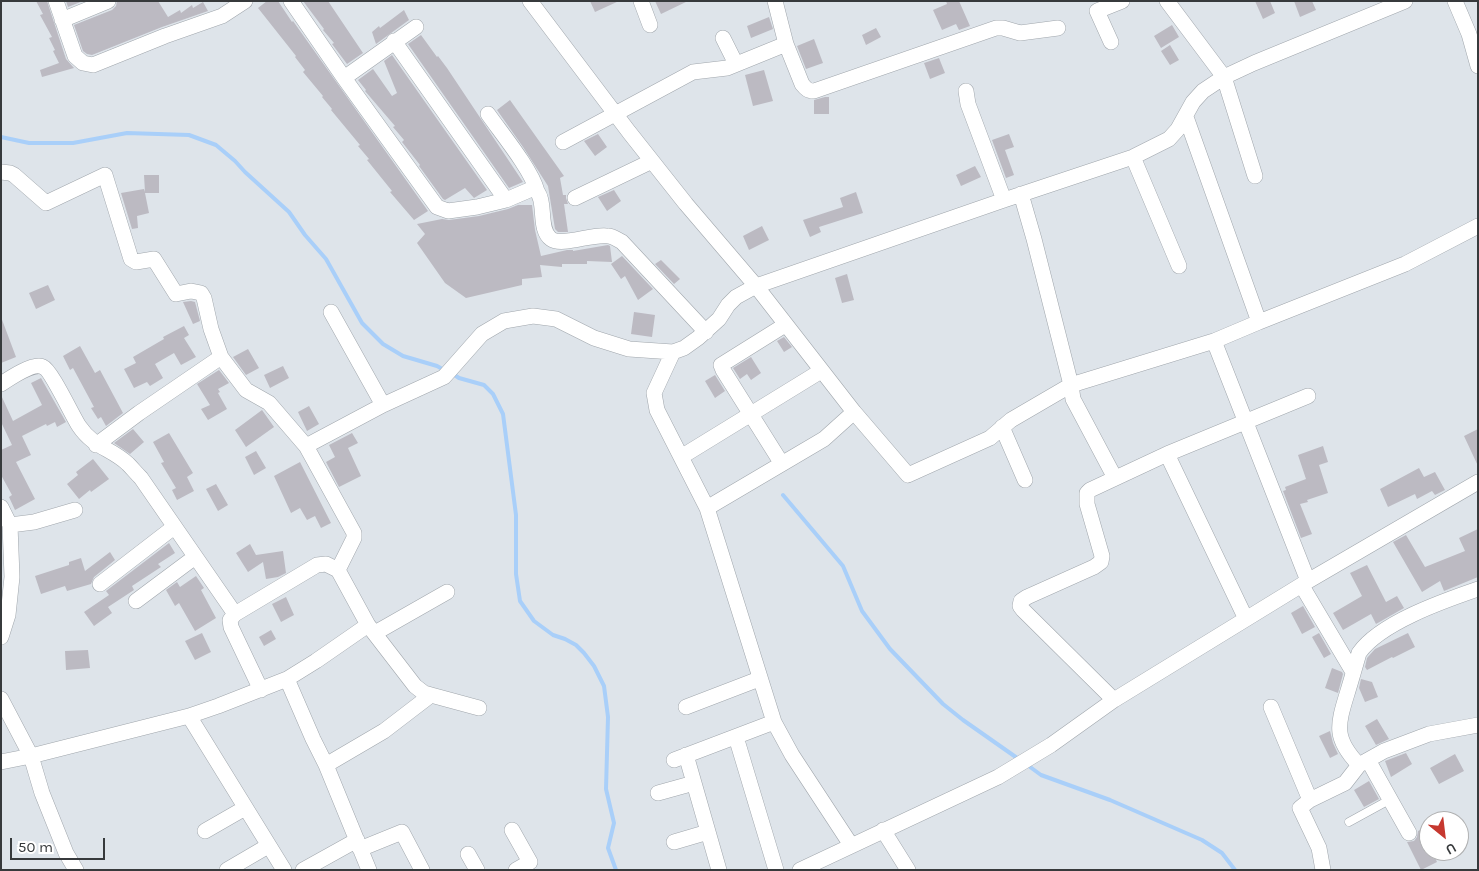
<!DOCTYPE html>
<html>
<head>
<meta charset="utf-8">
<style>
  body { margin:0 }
  #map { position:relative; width:1479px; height:871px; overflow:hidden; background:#dee4ea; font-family:Karla,sans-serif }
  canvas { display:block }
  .frame { position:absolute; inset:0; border:2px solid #373a3c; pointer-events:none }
  .north { position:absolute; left:1419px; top:811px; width:50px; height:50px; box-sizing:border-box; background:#fff; border:1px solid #afb0b1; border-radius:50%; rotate:151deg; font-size:14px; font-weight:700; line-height:20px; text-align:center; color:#373a3c }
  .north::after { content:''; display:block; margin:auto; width:18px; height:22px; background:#c6382f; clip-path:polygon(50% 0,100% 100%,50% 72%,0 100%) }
  .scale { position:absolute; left:10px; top:838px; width:95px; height:22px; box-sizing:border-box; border:2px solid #373a3c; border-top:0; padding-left:6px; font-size:15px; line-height:18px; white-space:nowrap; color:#373a3c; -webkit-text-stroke:4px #fff; paint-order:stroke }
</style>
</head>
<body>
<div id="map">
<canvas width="1479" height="871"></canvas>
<div class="frame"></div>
<div class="north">U</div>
<div class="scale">50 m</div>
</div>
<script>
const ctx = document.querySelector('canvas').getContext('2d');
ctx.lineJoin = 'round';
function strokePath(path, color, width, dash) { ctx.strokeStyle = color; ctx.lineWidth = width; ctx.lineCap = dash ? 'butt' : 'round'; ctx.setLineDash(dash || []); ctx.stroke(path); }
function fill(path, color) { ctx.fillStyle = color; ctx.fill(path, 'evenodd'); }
strokePath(new Path2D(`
  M1 137 29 143H73L127 133 189 135 216 145 235 161 245 172 289 212 305 235 326 259 362 323 383 344 403 356 437 366 444 370
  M453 374 459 378 484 385 493 394 503 414 516 515V574L520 601 534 621 553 635 565 639 576 645 584 653 594 666 604 686 608 717 606 789 614 823 608 848 616 870
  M783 495 843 566 862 611 890 649 943 704 963 720 1020 760
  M1026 764 1041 775 1110 800 1202 840 1222 853 1235 870`), '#a9cff9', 4);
fill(new Path2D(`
  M36 1H47L66 59 74 68 42 77 40 70 59 63 53 51 55 50 49 38 52 37 40 15 43 14Z
  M66 1H83L68 7Z
  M117 1H158L168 17 180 10 181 13 192 5 193 8 203 2 208 11 162 27 92 55 87 54 83 51 74 25 112 10 116 6Z
  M267 1H278L292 22 293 21 428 211 414 220 390 192 392 191 367 160 369 159 358 146 360 145 331 110 332 109 322 97 323 96 303 72 305 70 295 57 296 56 258 8Z
  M303 1H328L363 53 347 64 332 44 334 43 323 30 324 29Z
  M590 1H619L595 12Z
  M655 1H688L661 14Z
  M946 1H959L970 26 959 30 956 24 942 30 933 10 947 4Z
  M1255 1H1270L1275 13 1263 19Z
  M1294 1H1312L1316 10 1300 17Z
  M404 10 409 20 376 44 372 32 379 26 380 28Z
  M769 17 773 29 751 38 747 26Z
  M1172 25 1179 37 1161 48 1154 36Z
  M876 28 881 37 866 45 862 35Z
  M421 35 437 57 438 56 447 68 523 182 509 188 408 44Z
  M814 39 823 63 806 69 797 46Z
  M1170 45 1179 60 1170 65 1161 51Z
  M392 55 487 190 474 198 465 188 445 200 443 199 419 166 420 165 402 142 404 140 393 127 395 126 365 91 366 90 358 80 373 69 392 96 397 93 384 61Z
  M939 58 945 73 930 79 924 63Z
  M764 70 773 101 753 106 745 75Z
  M825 97H829V114H814V100Z
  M510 100 564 176 560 178 563 195H566V198L568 204H564L568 232H558L555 229 548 186 523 147 497 110Z
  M598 134 607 147 595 156 584 141Z
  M1009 134 1014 147 1005 150 1014 175 1006 178 992 140Z
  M975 166 981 177 961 186 956 175Z
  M144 175H159V193H145L149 213 137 216 138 228 132 229 121 193 144 189 145 192Z
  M614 190 621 201 607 211 598 197Z
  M856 192 863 213 819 227 821 232 810 237 803 220 843 207 840 198Z
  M518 205H532L535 230 541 256 567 250H573V251L608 245 610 246 612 262 587 261V264H562V267L540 265 542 277 522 279V285L466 298 445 283 417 243 425 234 417 224 442 219 449 220 479 216 508 209Z
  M762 226 769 240 749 250 743 236Z
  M622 256 653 289 638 300 625 276 621 279 611 264Z
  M661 260 680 279 674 284 655 264Z
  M847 274 854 300 842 303 835 278Z
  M48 285 55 300 36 309 29 293Z
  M191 301 195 302 200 321 193 324 183 302Z
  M634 312 655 315 652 337 631 334Z
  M1 317 16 357 1 363Z
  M184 326 189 335 184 338 196 357 181 365 174 353 155 364 163 378 150 386 147 382 134 388 124 369 136 363 133 357 164 339 163 337Z
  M784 337 792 347 784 352 777 341Z
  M80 346 95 373 100 370 123 413 106 426 101 417 98 419 91 408 94 407 73 368 70 370 63 356Z
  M248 349 259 368 246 375 233 357Z
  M751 357 761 373 751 380 747 374 740 379 733 368Z
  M283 366 289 378 270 388 264 375Z
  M219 370 229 383 218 389 220 392 218 393 227 409 208 420 201 409 210 405 197 384Z
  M715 375 725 391 715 398 705 381Z
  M41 378 66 422 57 427 55 422 47 426 46 424 22 436 31 455 16 462 35 499 15 510 9 497 12 495 1 475V450L12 445 1 422V395L13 421 42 405 31 383Z
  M309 406 319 424 307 431 298 412Z
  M262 410 274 427 246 447 235 430Z
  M133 429 144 442 130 454 114 443Z
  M1478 429V466L1464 436Z
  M169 433 193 473 187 477 194 491 177 500 172 490 176 488 161 463 164 462 153 442Z
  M352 433 358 443 348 448 361 476 339 487 326 462 335 457 329 445Z
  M1323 446 1328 462 1319 465 1328 493 1307 500 1308 502 1300 504 1312 534 1301 538 1283 491 1286 490 1285 487 1306 479 1298 455Z
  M256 451 266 468 254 475 245 457Z
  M93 459 109 479 91 492 90 490 79 499 67 484 78 475 76 472Z
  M300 462 331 523 321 528 315 516 307 520 300 508 291 513 274 476Z
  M1419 468 1424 477 1435 472 1445 490 1435 495 1432 491 1417 499 1415 494 1388 507 1380 489Z
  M216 484 228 505 218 511 206 489Z
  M1478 529V577L1444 591 1440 581 1422 592 1393 542 1406 535 1425 567 1465 551 1459 538Z
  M169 543 175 553 158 564 161 567 132 586 134 590 108 607 112 613 94 626 84 612 109 595 106 591Z
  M250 544 256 555 283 551 286 573 278 577 266 579 263 562 248 572 236 553Z
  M110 552 115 560 94 577 91 584 67 591 65 586 41 594 35 576 69 565V562L81 558 85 571Z
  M1367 565 1386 602 1397 596 1404 608 1376 624 1371 614 1343 630 1333 613 1362 596 1350 573Z
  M196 576 204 588 201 590 216 618 195 631 179 603 175 606 166 590 177 582 180 587Z
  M286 597 294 615 281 622 272 604Z
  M1303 606 1315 627 1302 634 1291 613Z
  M271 630 276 639 264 646 259 637Z
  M202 633 211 652 195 660 185 641Z
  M1319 633 1331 654 1324 658 1312 637Z
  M1408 633 1415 647 1393 658 1392 657 1367 670 1365 667 1367 658 1375 649Z
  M88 650 90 668 66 670 65 651Z
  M1332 668 1342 672 1343 674 1338 693 1325 688Z
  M1361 679 1372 682 1378 697 1365 702 1359 688Z
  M1377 719 1389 739 1376 745 1365 726Z
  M1330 731 1333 743 1338 754 1330 758 1319 736Z
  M1406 753 1412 764 1391 777 1385 761Z
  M1455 754 1464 771 1439 784 1430 768Z
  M1369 781 1379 799 1364 807 1354 790Z
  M1429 826V851H1432L1437 862 1421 870 1407 842 1414 841 1417 837 1418 831Z`), '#bcbac2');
const lane = new Path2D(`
  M1349 822 1391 799`);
const street = new Path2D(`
  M56 1 75 56 83 63 93 65 165 36 222 16 245 1
  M291 1 344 78 437 207 448 211 477 207 506 200 534 188C548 199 537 229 551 239 562 247 593 233 608 236 613 236 618 240 622 242L706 332
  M530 1 629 132 686 204 756 286 854 412 824 439 707 508
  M641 1 650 25
  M775 1 786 44 802 84C806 89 808 91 814 91L996 28H1003L1020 33 1058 28
  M1167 1 1224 77 1255 176
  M1455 1 1469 34 1478 66
  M62 20 108 1
  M723 38 736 64
  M394 41 506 200
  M1111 42 1097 11 1122 1
  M344 78 416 27
  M966 91 968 104 1004 200
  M488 114C502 134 531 169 537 191
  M1186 117 1259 322 1214 341 1308 581
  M563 142 693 72 727 68 786 44
  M1133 157 1179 266
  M1 172 10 173 14 175 46 203 105 175 131 259 136 262 154 259 176 294 191 291 201 293 204 298 211 329 221 357 246 390 269 403 306 446
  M1021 194 1034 239 1071 385 1214 341
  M575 198 652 161
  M331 312 383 405
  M1259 322 1405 264 1478 226
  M673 352 654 393 657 410 707 508 774 722 792 755 851 845
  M1 384C10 378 34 362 43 367 51 370 72 415 79 426 94 448 111 448 128 464 132 468 136 473 141 478L235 614 317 565 326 564 338 570
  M854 412 908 475 990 438 1011 420 1071 385 1073 399 1115 478
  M1002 427 1025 480
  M96 445 139 413 221 357
  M1167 454 1246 619
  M681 457 821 371
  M782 464 723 370 721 365 785 325
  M1 507 10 525 12 577 8 615 1 637
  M10 525 34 522 75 510
  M100 584 174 527
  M1302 586 1353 672
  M1478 589C1443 601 1380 623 1359 653 1355 667 1351 681 1347 694 1337 726 1334 739 1359 765L1384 751 1429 734 1478 725
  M136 601 195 557
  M235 614 230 620 231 627 261 690
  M368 625 415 686 424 693 431 695 479 708
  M375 633 447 592
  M287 679 313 739 326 765 369 870
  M1 699 31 756 42 793 66 853 76 870
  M1114 700 1023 610 1020 606 1021 601 1027 597 1094 567 1101 562 1102 556 1087 504V493L1090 490 1167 454 1308 396
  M686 707 759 679
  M1271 707 1310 800
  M189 716 284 870
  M736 737 776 870
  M686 755 719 870
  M674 760 774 722
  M1368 760 1409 833
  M1 762 31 756 189 716 218 706 287 679 316 661 368 625 338 570 354 538V533L306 446 383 405 444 377 482 334 504 321 533 316 556 319 594 338 629 349 673 352 684 348 698 338 719 319 728 305 736 297 756 286 1004 200 1133 157 1169 139 1178 129 1193 102 1203 91 1224 77 1254 63 1405 1
  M326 765 384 731 431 695
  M658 793 694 783
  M512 830 530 862 516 870
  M883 830 908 870
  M205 831 245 808
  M674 842 708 832
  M360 849 402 832 422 870
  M468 854 477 870
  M227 870 268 846
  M303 870 357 840
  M800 870 998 777 1051 745 1114 700 1308 581 1478 482
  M1323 870 1319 848 1300 808 1310 800 1345 783 1359 765`);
strokePath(lane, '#a0a6ac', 9);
strokePath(street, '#a0a6ac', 16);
strokePath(lane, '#fff', 8);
strokePath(street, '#fff', 15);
</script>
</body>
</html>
